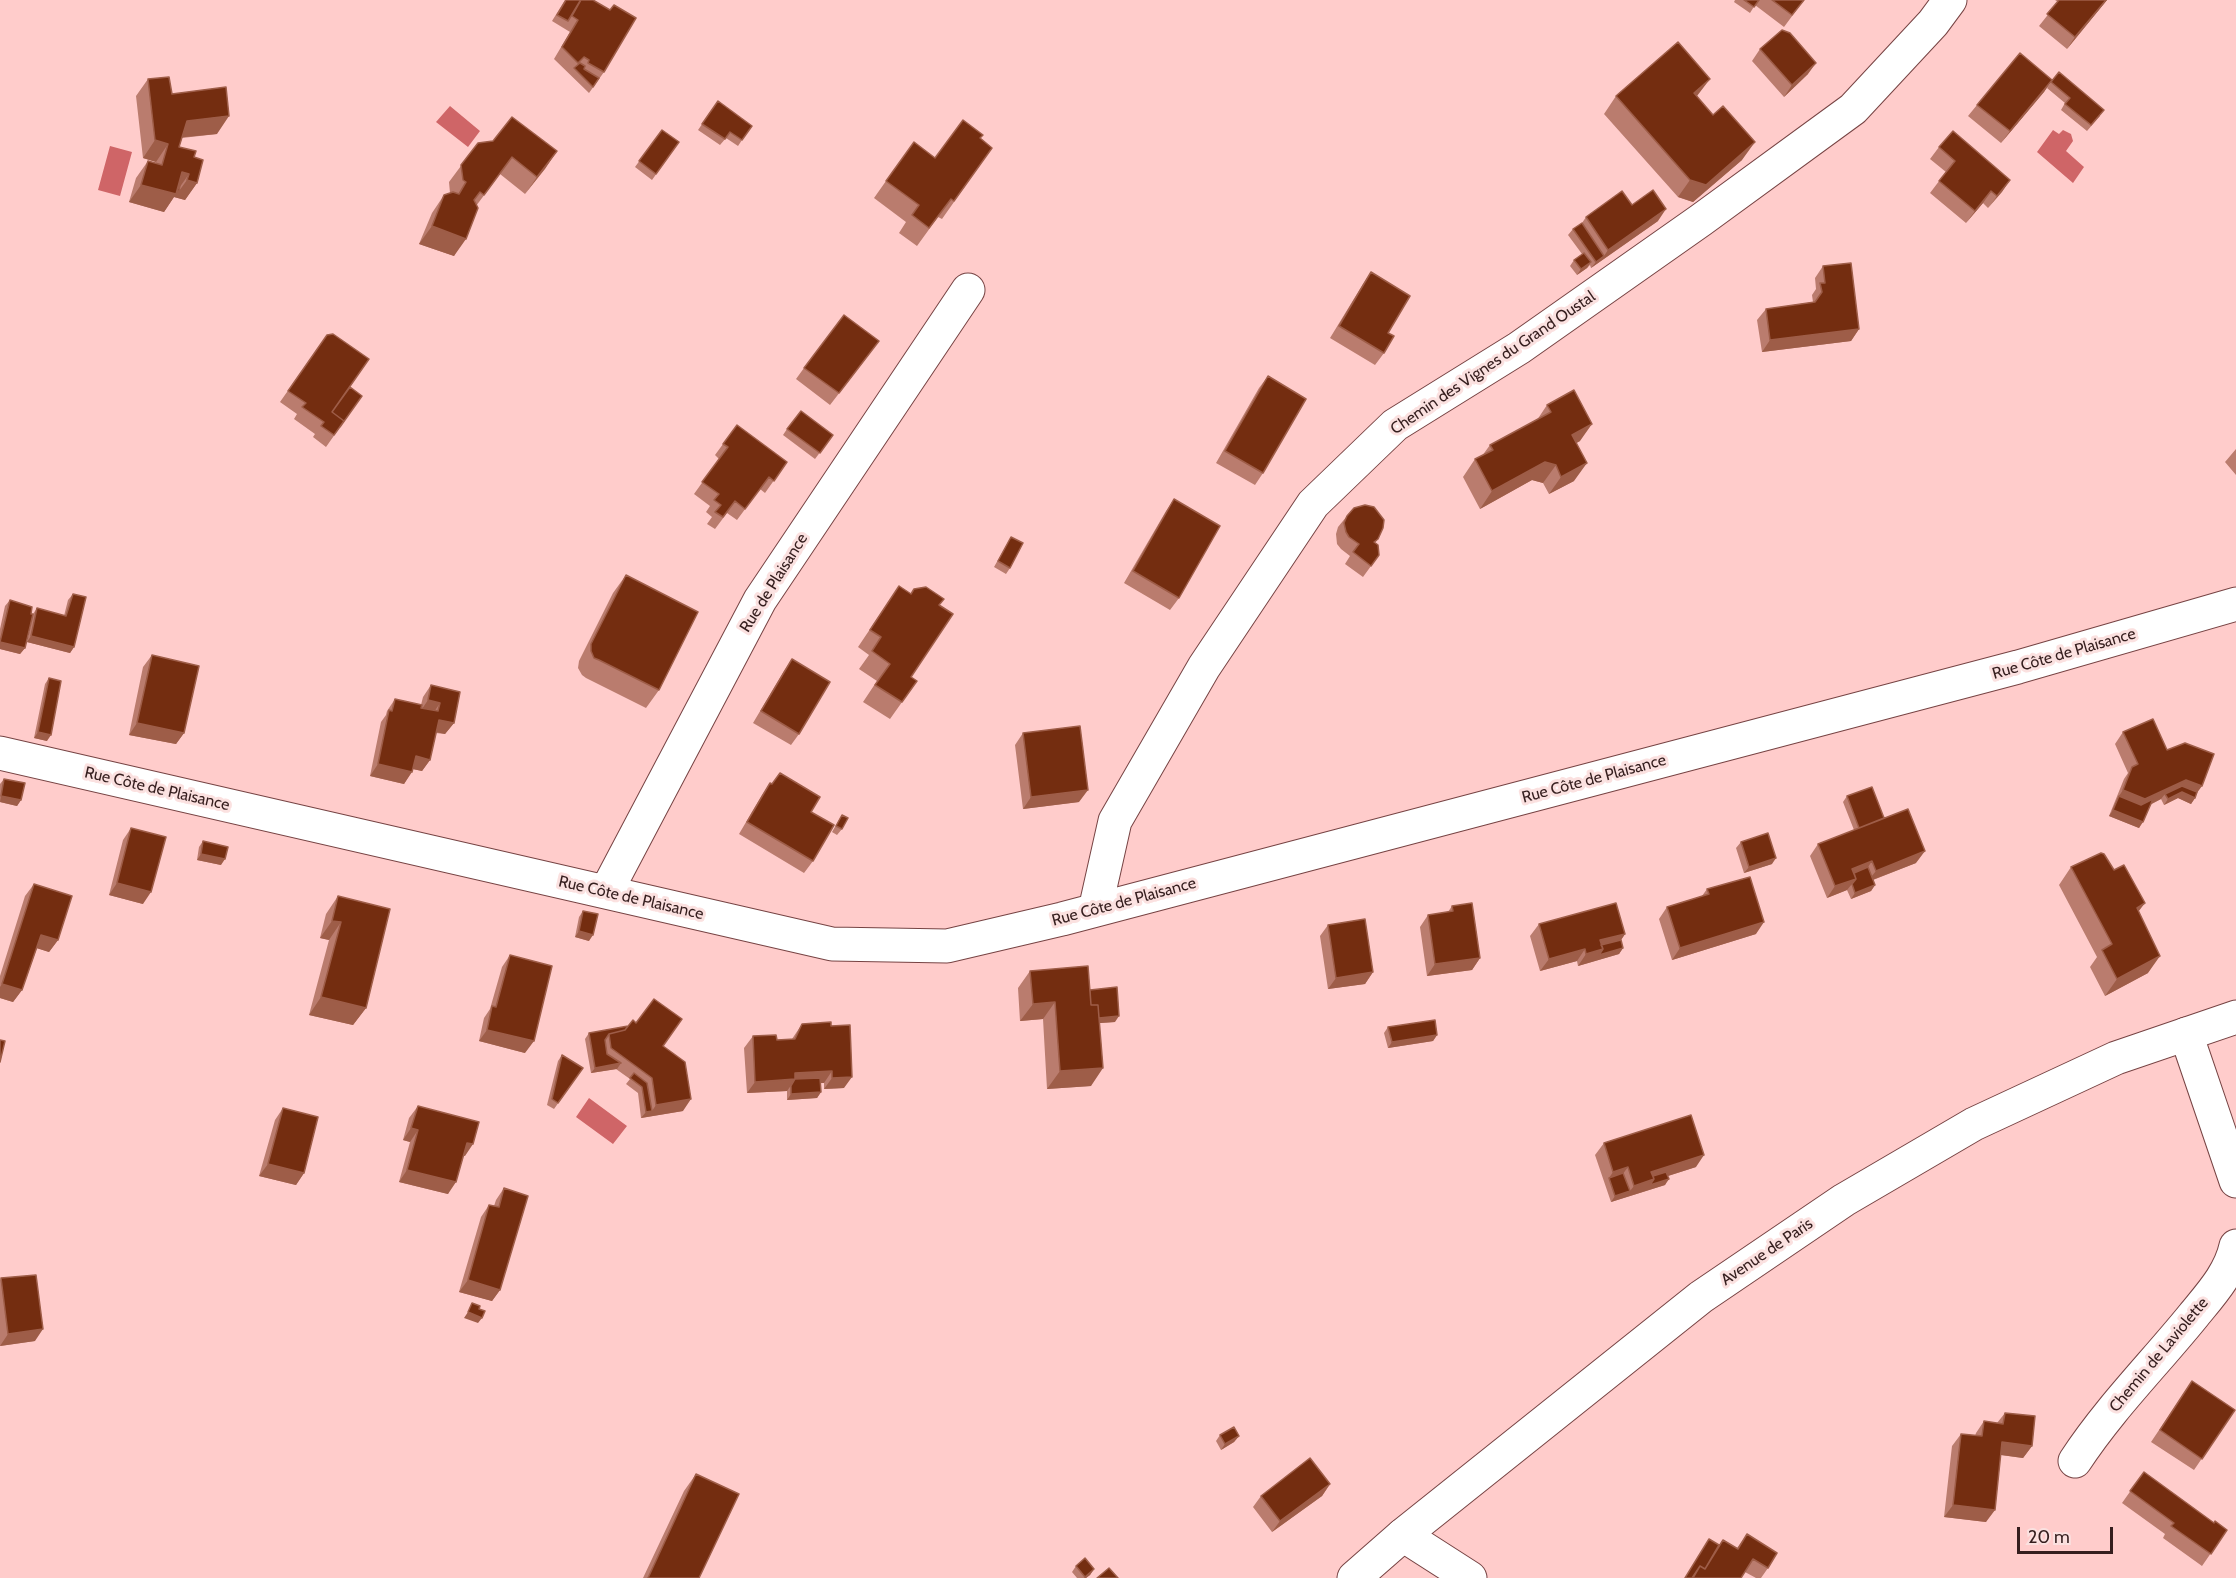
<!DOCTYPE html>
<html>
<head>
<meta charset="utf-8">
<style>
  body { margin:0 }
  #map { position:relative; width:2236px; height:1578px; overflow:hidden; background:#ffcccb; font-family:Cabin,sans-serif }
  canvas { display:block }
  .scale { position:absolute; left:2017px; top:1527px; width:96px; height:27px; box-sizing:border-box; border:3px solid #351e1e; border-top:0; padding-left:8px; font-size:18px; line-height:21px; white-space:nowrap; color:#351e1e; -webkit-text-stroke:4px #fbe1e0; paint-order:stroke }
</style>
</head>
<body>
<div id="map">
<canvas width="2236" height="1578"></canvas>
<div class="scale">20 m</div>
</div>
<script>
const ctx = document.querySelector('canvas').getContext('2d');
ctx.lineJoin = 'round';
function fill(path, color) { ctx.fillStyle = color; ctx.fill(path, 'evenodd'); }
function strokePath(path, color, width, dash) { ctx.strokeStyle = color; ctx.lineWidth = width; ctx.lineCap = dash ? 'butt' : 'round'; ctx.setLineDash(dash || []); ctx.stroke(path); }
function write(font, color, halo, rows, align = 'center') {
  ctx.font = font + ' Cabin,sans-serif'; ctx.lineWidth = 6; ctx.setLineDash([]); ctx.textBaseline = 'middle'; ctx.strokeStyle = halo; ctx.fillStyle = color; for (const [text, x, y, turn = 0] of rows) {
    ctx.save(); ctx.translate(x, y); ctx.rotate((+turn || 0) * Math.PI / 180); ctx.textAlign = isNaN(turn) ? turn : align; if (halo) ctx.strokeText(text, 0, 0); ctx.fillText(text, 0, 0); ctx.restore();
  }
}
fill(new Path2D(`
  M450 106 480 131 468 147 436 122Z
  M2053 130 2059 134 2063 130 2071 134 2073 141 2066 151 2084 167 2073 183 2037 152Z
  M110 146 132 152 120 196 98 190Z
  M589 1098 627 1126 613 1144 576 1117Z`), '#cf6567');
const street = new Path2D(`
  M0 753 832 944 947 946 1062 919 2018 667 2236 604
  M606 892 760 600 968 290
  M1095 910 1115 821 1204 667 1313 504 1395 425 1519 348 1701 220 1853 109 1933 23 1950 0
  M2186 1034 2236 1181
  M2075 1461C2109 1409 2154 1364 2193 1316 2210 1295 2230 1274 2236 1246
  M1403 1535 1470 1578`);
const secondary = new Path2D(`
  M1354 1578 1403 1535 1701 1297 1844 1200 1974 1124 2116 1058 2236 1017`);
strokePath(street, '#764343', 35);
strokePath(secondary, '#764343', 35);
strokePath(street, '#fff', 33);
strokePath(secondary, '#fff', 33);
fill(new Path2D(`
  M565 0H579L604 72 589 93 554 59 570 32 552 21Z
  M1735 0H1804L1784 27 1755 5 1750 13 1734 2Z
  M2055 0H2107L2067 49 2039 26 2058 2Z
  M1760 49 1808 74 1784 97 1752 61Z
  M148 79 172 94 217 134 182 138 179 147 194 157 197 183 185 200 174 197 164 212 129 202 136 178 148 161 155 163 156 162 143 158 136 96Z
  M2052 80 2044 92 2001 143 1968 116 1977 105Z
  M2051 82 2100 116 2087 131 2061 110 2065 103 2047 88Z
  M1616 96H1697L1742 160 1693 202 1678 197 1604 114Z
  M718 101 742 140 738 146 726 138 720 145 698 130Z
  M662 130 679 142 652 180 635 167Z
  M980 138 992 148 942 219 938 217 917 246 899 233 906 222 874 198 886 181 935 158Z
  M478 143 557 151 525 194 500 174 476 206 454 256 419 244 432 213 444 195 450 193 449 182Z
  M1939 147 2010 180 1988 208 1983 203 1966 223 1930 193 1946 172 1930 159Z
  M1632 205 1658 221 1591 268 1590 265 1587 268 1577 275 1570 266 1574 260 1582 254 1568 235 1573 229 1582 223 1586 217Z
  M1823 266 1859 329 1851 341 1762 352 1757 320 1766 309 1813 302 1812 295 1816 289 1815 278Z
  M1371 272 1388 333 1384 353 1375 365 1330 338 1363 284Z
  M327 335 332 412 362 396 326 447 313 437 315 434 294 419 297 414 280 402Z
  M871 352 830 405 796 379 804 368Z
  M1268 376 1263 473 1255 485 1216 463 1259 388Z
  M1547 405 1580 441 1576 443 1574 481 1549 494 1543 483 1532 480 1480 509 1463 477 1475 459 1482 456 1490 445 1537 420Z
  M737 425 787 462 765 493 760 489 737 520 727 513 715 529 707 524 712 517 706 512 710 506 694 494 719 459 715 455Z
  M787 429 833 435 815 459 783 435Z
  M2236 449V475L2225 462Z
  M1174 499 1179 598 1170 610 1124 583 1166 511Z
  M1347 516 1378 539 1375 543 1379 555 1363 577 1345 564 1350 556 1341 549 1337 544 1336 534 1338 527Z
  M1011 537 1010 568 1006 574 994 567Z
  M626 575 659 690 646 708 586 678 582 675 578 668 579 661 613 593Z
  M899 586 911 594 939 605 911 677 917 681 890 719 863 702 877 681 859 669 869 655 858 647Z
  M73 594 74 647 70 653 27 642 33 614 37 608 64 616 68 600Z
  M10 600 25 648 20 654 0 649V629L5 606Z
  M152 655 184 733 176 744 129 735 143 667Z
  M792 659 799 734 791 745 753 723 784 671Z
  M49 678 47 741 34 738 45 684Z
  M431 685 454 723 445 734 436 733 430 760 422 771 413 769 404 784 370 776 381 722 386 715 387 711 395 699 421 705 423 697Z
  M2123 732 2167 750 2197 792 2195 798 2191 804 2178 798 2164 805 2161 799 2150 805 2139 828 2109 816 2124 779 2128 773 2115 744Z
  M1023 733 1079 802 1023 809 1015 745Z
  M780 773 811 812 813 861 804 873 739 834 762 795 770 783 772 784Z
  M4 779 21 800 17 806 0 802V784Z
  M1847 796 1884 818 1916 863 1873 880 1875 885 1871 891 1851 899 1847 890 1827 898 1810 856 1818 844 1854 830 1843 802Z
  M842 815V829L837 835 832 832Z
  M131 828 143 904 109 895 123 840Z
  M203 841 221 865 197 860 199 847Z
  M1741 842 1772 864 1744 873 1736 848Z
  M2071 867 2114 870 2139 911 2148 973 2105 996 2090 967 2097 957 2059 885Z
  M34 884 58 940 49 952 37 948 22 990 13 1002 0 998V976L25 896Z
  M1707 889 1756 934 1672 960 1659 919 1667 907 1702 896Z
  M338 896 366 1008 353 1025 309 1015 329 940 320 938 326 914Z
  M1452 906 1480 958 1472 970 1427 976 1420 927 1428 915 1448 912Z
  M583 911 589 941 575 937 579 917Z
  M1539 924 1625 934 1621 940 1623 948 1619 954 1578 966 1577 961 1540 971 1530 936Z
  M1328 925 1373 972 1365 984 1328 989 1320 936Z
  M510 955 525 1053 479 1041 484 1018 490 1009 502 967Z
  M1030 971 1090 990 1115 1022 1100 1023 1091 1086 1047 1089 1043 1019 1020 1021 1018 988Z
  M802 1024 831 1026 844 1088 824 1089V1083H821V1092L817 1098 787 1100V1091L747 1093 744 1048 753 1036 777 1040 792 1039Z
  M628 1026 663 1046 683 1111 641 1118 638 1093 626 1084 630 1079 616 1069 591 1073 585 1039 589 1033Z
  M1388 1027 1437 1035 1433 1041 1388 1048 1384 1033Z
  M562 1055 583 1068 554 1109 547 1105 558 1061Z
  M418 1106 465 1156H463L448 1194 399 1182 410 1142 403 1140 409 1118Z
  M283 1108 304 1173 296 1185 259 1176 275 1120Z
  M1604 1143 1696 1167 1668 1176 1665 1185 1611 1202 1595 1155Z
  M504 1188 500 1290 492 1301 459 1292 481 1217 489 1205 494 1206 496 1200Z
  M1 1278 35 1341 0 1346V1280Z
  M2192 1381 2235 1410 2194 1470 2151 1442Z
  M2005 1413 2032 1446 2023 1458 2001 1455 1986 1522 1944 1517 1952 1446 1961 1434 1975 1436 1976 1433 1984 1421 1997 1423Z
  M1220 1435 1239 1436 1234 1442 1221 1450 1216 1441Z
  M2144 1472 2214 1523 2227 1530 2202 1566 2163 1538 2165 1534 2122 1503Z
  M696 1474 699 1578H643L684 1491Z
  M1330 1484 1322 1496 1272 1532 1253 1507 1261 1496Z
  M1747 1534 1768 1568 1761 1578H1756L1745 1572 1719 1545 1723 1540 1737 1548Z
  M1076 1566 1094 1569 1090 1575 1086 1578H1077L1072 1572Z`), '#ba7c6e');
fill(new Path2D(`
  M2106 0H2107L2067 49 2075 37Z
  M1816 63 1808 74 1784 97 1792 85Z
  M1710 79 1697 96 1694 93Z
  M2052 80 2044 92 2001 143 2010 131Z
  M229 116 217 134 175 138 187 121Z
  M155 140 168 144 156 162 143 158Z
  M1755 142 1742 160 1693 202 1678 197 1690 180Z
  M557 151 545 169 525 194 537 177Z
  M182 172 189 174 177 191H179L187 180 197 183 185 200 174 197 164 212 129 202 141 185Z
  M2010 180 2002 192 1988 208 1997 196Z
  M1991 191 1983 203 1966 223 1975 211Z
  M1666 209 1658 221 1591 268 1596 262 1604 256 1608 250Z
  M432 226 466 239 454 256 419 244Z
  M1591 262 1587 268 1577 275 1581 269Z
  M1859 329 1851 341 1762 352 1770 340Z
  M1592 424 1580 441 1559 453 1572 435Z
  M1545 462 1556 465 1543 483 1532 480 1480 509 1492 491Z
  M1587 463 1574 481 1549 494 1561 477Z
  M31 636 74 647 70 653 27 642Z
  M0 642 25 648 20 654 0 649Z
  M428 700 440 703 432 715 420 712Z
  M439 720 454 723 445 734 431 731Z
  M137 723 184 733 176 744 129 735Z
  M38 732 51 735 47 741 34 738Z
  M416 756 430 760 422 771 408 768Z
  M378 764 412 772 404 784 370 776Z
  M2186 780 2202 786 2194 797 2195 798 2191 804 2178 798 2164 805 2168 799 2165 794 2161 799 2137 811 2119 796 2123 790Z
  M1088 790 1079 802 1023 809 1031 797Z
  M1 796 21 800 17 806 0 802Z
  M2113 810 2143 822 2139 828 2109 816Z
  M1925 851 1916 863 1867 882 1876 871Z
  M201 854 225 859 221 865 197 860Z
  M1776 858 1772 864 1744 873 1749 867Z
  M1872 861 1864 873 1848 875 1852 869Z
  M1856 879 1847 890 1827 898 1835 886Z
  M117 883 151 892 143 904 109 895Z
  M1875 885 1871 891 1851 899 1855 893Z
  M2145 903 2132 920 2137 908Z
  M332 921 341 922 329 940 320 938Z
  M1764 922 1756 934 1672 960 1680 948Z
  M579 931 593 935 589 941 575 937Z
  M1625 934 1617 946 1597 951 1600 940Z
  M41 935 58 940 49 952 33 947Z
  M1623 948 1619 954 1578 966 1586 954 1603 949Z
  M1585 949 1577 961 1540 971 1549 959Z
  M2160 956 2148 973 2105 996 2117 979Z
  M1480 958 1472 970 1427 976 1435 964Z
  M1373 972 1365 984 1328 989 1336 978Z
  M2 984 22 990 13 1002 0 998V987Z
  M321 997 366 1008 353 1025 309 1015Z
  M1055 1002 1043 1019 1020 1021 1033 1004Z
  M1119 1016 1115 1022 1086 1024 1091 1018Z
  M487 1030 534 1041 525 1053 479 1041Z
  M1437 1035 1433 1041 1388 1048 1392 1042Z
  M621 1063 617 1069 591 1073 595 1068Z
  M1103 1068 1091 1086 1047 1089 1060 1071Z
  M832 1071 824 1083 792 1084 787 1091 747 1093 755 1082 795 1073Z
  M852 1077 844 1088 824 1089 832 1078Z
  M821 1092 817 1098 787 1100 791 1094Z
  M691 1099 683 1111 641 1118 646 1112 652 1111 656 1105Z
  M411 1128 418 1130 410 1142 403 1140Z
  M467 1143 473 1144 465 1156 459 1155Z
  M1704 1155 1696 1167 1652 1181 1669 1179 1665 1185 1611 1202 1615 1196 1630 1191 1634 1186 1651 1172Z
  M268 1164 304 1173 296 1185 259 1176Z
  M1628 1167 1619 1179 1609 1178 1613 1172Z
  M407 1170 456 1182 448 1194 399 1182Z
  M468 1280 500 1290 492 1301 459 1292Z
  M468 1312 482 1318 478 1323 464 1318Z
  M43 1329 35 1341 0 1346 8 1334Z
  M1239 1436 1234 1442 1221 1450 1225 1444Z
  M2002 1442 2032 1446 2023 1458 1994 1454Z
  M1330 1484 1322 1496 1272 1532 1280 1521Z
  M1953 1505 1995 1510 1986 1522 1944 1517Z
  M1094 1569 1090 1575 1086 1578H1084Z`), '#9e5d48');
const building = new Path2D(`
  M566 0H579L580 1 568 21 557 15Z
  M581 0H593L610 10 614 5 636 18 604 72 588 63 589 60 584 57 578 63 562 47 578 20 572 16Z
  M1744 0H1759L1754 7Z
  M1772 0H1804L1792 15Z
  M2059 0H2106L2075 37 2047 14Z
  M1782 30 1790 33 1816 63 1792 85 1760 49Z
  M1678 42 1710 79 1694 93 1713 115 1723 106 1755 142 1706 185 1690 180 1616 96Z
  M2020 53 2052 80 2010 131 1977 105Z
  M580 63 585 66 584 69 599 78 593 87 574 68Z
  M2059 72 2104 110 2091 125 2065 104 2070 98 2051 82Z
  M169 77 172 94 226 87 229 116 187 121 179 147 196 151 194 157 203 160 197 183 187 180 189 174 182 172 176 194 141 185 148 161 162 165 168 144 155 140 148 79Z
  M718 101 752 126 742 140 730 132 725 139 702 124Z
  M512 117 557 151 537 177 512 157 484 195 480 192 474 200 478 208 466 239 432 226 444 195 453 192 459 194 466 182 463 180 461 165 478 143 493 141Z
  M963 120 983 135 980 138 992 148 954 201 951 199 929 228 912 215 919 205 886 181 914 142 935 158Z
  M662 130 679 142 656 174 639 161Z
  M1953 131 2010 180 1997 196 1991 191 1975 211 1939 181 1955 161 1939 147Z
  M179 185H180L179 191H177Z
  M1653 190 1666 209 1608 250 1586 217 1622 191 1632 205Z
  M1582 223 1604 256 1596 262 1573 229Z
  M1584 253 1591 262 1581 269 1574 260Z
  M1851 263 1859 329 1770 340 1766 309 1815 302 1822 292 1820 283H1825L1823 266Z
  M1371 272 1410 296 1388 333 1394 336 1384 353 1339 326Z
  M844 315 879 341 839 393 804 368Z
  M333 334 369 359 332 412 344 421 334 435 321 426 324 422 302 407 306 403 288 391 327 335Z
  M1268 376 1306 399 1263 473 1225 451Z
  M350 387 362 396 340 427 344 421 332 412Z
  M1574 390 1592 424 1572 435 1587 463 1561 477 1556 465 1545 462 1492 491 1475 459 1493 450 1490 445 1551 412 1547 405Z
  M801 411 833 435 820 453 787 429Z
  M737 425 787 462 774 481 769 477 745 509 735 501 723 517 715 512 721 505 714 500 719 494 702 482 728 447 723 444Z
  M1174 499 1220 526 1179 598 1133 571Z
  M1365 505 1374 507 1384 520 1383 528 1378 539 1374 542 1378 545 1379 555 1371 566 1353 552 1359 544 1349 537 1346 532 1344 523 1347 516 1354 508Z
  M1011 537 1023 543 1010 568 998 561Z
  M626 575 698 612 659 690 599 660 594 658 591 651V644Z
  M899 586 911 594 914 589 926 587 944 599 939 605 953 614 911 677 917 681 902 702 875 685 890 664 872 651 881 637 870 630Z
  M73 594 86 597 74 647 31 636 37 608 66 616Z
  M10 600 32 607 31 614H33L25 648 0 642Z
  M152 655 199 666 184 733 137 723Z
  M792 659 830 682 799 734 761 711Z
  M49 678 61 681 51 735 38 732Z
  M431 685 460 692 454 723 439 720 430 760 416 756 412 772 378 764 389 710 392 711 395 699 422 705 421 708 438 711 440 703 428 700Z
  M2153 719 2167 750 2185 743 2214 754 2202 786 2186 780 2145 799 2123 790 2132 767 2138 764 2123 732Z
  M1080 726 1088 790 1031 797 1023 733Z
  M780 773 820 797 811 812 834 825 813 861 747 822 770 783 772 784Z
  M4 779 25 783 21 800 1 796Z
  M2182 786 2197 792 2195 798 2182 792 2168 799 2165 794Z
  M1872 787 1884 818 1859 828 1847 796Z
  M2119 796 2141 805 2153 799 2143 822 2113 810Z
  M1908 809 1925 851 1876 871 1872 861 1852 869 1856 879 1835 886 1818 844Z
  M842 815 848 818 842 829 836 826Z
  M131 828 166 837 151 892 117 883Z
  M1768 833 1776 858 1749 867 1741 842Z
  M203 841 228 847 225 859 201 854Z
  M2101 853 2104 854 2114 870 2124 865 2145 903 2137 908 2160 956 2117 979 2102 950 2112 944 2071 867Z
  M1868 867 1875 885 1855 893 1852 884 1856 879 1854 873Z
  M1750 877 1764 922 1680 948 1667 907 1709 894 1707 889Z
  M34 884 72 896 58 940 41 935 22 990 2 984Z
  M338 896 390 909 366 1008 321 997 341 922 332 921Z
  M1472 903 1480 958 1435 964 1428 915 1453 911 1452 906Z
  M1616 903 1625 934 1600 940 1603 949 1586 954 1585 949 1549 959 1539 924Z
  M583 911 598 914 593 935 579 931Z
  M1365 919 1373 972 1336 978 1328 925Z
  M1621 940 1623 948 1599 955 1603 949 1601 945Z
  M510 955 552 966 534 1041 487 1030 492 1006 496 1007Z
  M1088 966 1091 1005H1098L1103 1068 1060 1071 1055 1002 1033 1004 1030 971Z
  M1117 987 1119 1016 1099 1018 1098 1005H1091L1090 990Z
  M654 999 682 1019 663 1046 685 1062 691 1099 656 1105 652 1078 611 1048 609 1034 625 1030 633 1020 636 1023Z
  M1435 1020 1437 1035 1392 1042 1388 1027Z
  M831 1022V1026L850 1025 852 1077 832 1078V1071L795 1073V1079L755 1082 753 1036 776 1035 777 1040 795 1039 802 1024Z
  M628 1026 625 1030 609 1034 605 1040 607 1054 621 1063 595 1068 589 1033Z
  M0 1040 5 1041 0 1062Z
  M562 1055 583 1068 558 1103 552 1099Z
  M634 1073 647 1083 652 1111 646 1112 642 1087 630 1078Z
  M820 1078 821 1092 791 1094V1086L795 1079Z
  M418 1106 479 1122 473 1144 467 1143 456 1182 407 1170 418 1130 411 1128Z
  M283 1108 318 1117 304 1173 268 1164Z
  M1691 1115 1704 1155 1651 1172 1654 1179 1634 1186 1628 1167 1613 1172 1604 1143Z
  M1666 1172 1669 1179 1650 1185 1654 1179 1653 1176Z
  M1623 1173 1630 1191 1615 1196 1609 1178Z
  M504 1188 528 1196 500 1290 468 1280 489 1205 499 1207Z
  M36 1275 43 1329 8 1334 1 1278Z
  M472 1303 480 1306 479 1309 485 1311 482 1318 468 1312Z
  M2192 1381 2235 1410 2202 1459 2160 1430Z
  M2005 1413 2035 1416 2032 1446 2002 1442 1995 1510 1953 1505 1961 1434 1982 1436 1984 1421 2003 1424Z
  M1234 1427 1239 1436 1225 1444 1220 1435Z
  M1310 1458 1330 1484 1280 1521 1261 1496Z
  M2144 1472 2214 1523 2215 1521 2227 1530 2211 1554 2171 1526 2174 1523 2130 1491Z
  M696 1474 739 1494 699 1578H648Z
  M1747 1534 1777 1553 1768 1568 1753 1559 1741 1578H1693L1700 1566 1705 1569 1723 1540 1738 1549Z
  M1709 1539 1719 1545 1705 1569 1700 1566 1692 1578H1685Z
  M1085 1558 1094 1569 1085 1577 1076 1566Z
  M1109 1568 1118 1578H1097Z`);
fill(building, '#742d10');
strokePath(building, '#9e5d48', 1.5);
write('16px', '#351e1e', '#fbe1e0', [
  ["Chemin des Vignes du Grand Oustal",1493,363,-34],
  ["Rue de Plaisance",774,583,-58],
  ["Rue Côte de Plaisance",2064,654,-16],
  ["Rue Côte de Plaisance",1594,779,-15],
  ["Rue Côte de Plaisance",157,789,13],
  ["Rue Côte de Plaisance",631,898,13],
  ["Rue Côte de Plaisance",1124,902,-15],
  ["Avenue de Paris",1767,1252,-34],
  ["Chemin de Laviolette",2159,1355,-50]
]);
</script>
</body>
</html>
